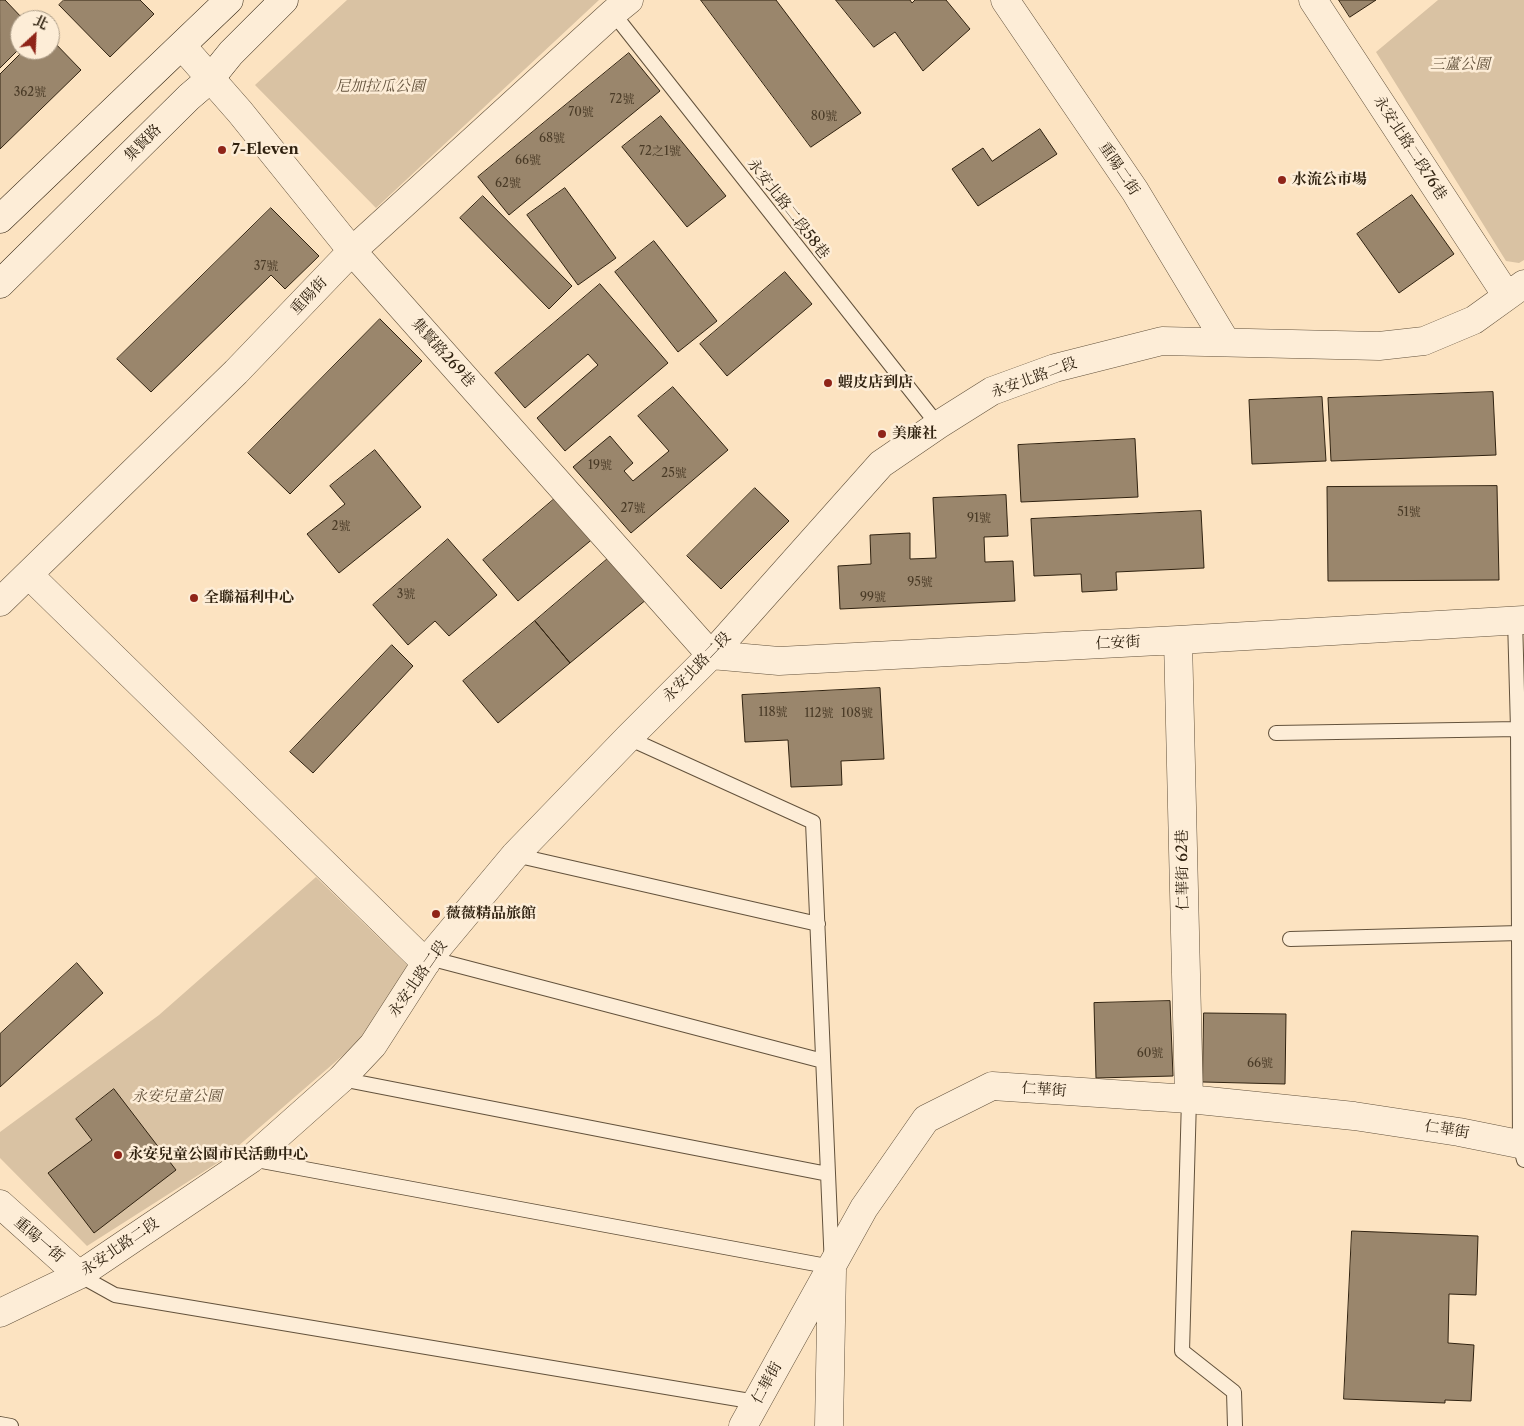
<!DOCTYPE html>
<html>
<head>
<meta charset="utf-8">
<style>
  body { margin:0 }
  #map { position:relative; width:1524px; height:1426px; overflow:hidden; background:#fce3c1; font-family:"Libre Caslon Text","Noto Serif TC",serif }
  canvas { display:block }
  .north { position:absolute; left:10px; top:10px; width:50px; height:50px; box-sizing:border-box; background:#fdedd7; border:1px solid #ab9c87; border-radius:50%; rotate:25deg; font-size:14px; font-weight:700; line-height:20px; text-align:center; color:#302210 }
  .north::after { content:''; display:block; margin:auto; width:18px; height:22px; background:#8f2418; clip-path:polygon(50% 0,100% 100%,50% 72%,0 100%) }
</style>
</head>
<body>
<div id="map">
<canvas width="1524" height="1426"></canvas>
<div class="north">北</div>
</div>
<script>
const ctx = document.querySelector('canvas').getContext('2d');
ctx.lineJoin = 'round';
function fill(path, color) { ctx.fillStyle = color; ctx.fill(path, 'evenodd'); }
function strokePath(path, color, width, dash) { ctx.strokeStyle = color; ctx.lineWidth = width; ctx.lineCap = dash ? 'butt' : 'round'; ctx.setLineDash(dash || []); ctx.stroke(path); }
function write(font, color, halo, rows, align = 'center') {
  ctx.font = font + ' "Libre Caslon Text","Noto Serif TC",serif'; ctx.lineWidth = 5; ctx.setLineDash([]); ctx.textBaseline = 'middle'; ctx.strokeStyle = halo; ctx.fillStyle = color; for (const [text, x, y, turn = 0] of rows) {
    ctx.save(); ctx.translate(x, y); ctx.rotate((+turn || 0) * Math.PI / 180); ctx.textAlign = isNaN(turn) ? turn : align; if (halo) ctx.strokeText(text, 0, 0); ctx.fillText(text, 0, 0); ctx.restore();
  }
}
fill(new Path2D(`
  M347 0H599L376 208 255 85Z
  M1438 0H1524V260L1519 263 1506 261 1376 52Z
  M316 877 411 969 408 999 222 1160 87 1246 0 1158V1132L159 1015Z`), '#d9c2a3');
const building = new Path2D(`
  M0 0H5L24 20H20V48L0 68Z
  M64 0H140L154 14 110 57 59 5Z
  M701 0H776L861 113 811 147Z
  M836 0H910L912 3 915 0H946L970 29 923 71 895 32 874 47Z
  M1339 0H1376L1350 17Z
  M50 38 81 70 0 149V74L24 50H50Z
  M629 53 660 91 509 215 478 177Z
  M661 116 726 196 687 227 622 147Z
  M1040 129 1057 154 978 206 952 169 983 148 992 161Z
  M565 188 616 258 578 285 527 215Z
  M1412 195 1454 254 1399 293 1357 234Z
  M483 196 572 286 549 309 460 218Z
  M271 208 319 256 285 289 271 275 151 392 117 359Z
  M654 241 717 321 678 352 615 272Z
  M785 272 812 304 727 376 700 344Z
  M600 284 668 363 565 451 537 418 598 365 588 354 525 408 495 373Z
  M380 319 422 361 290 494 248 453Z
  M673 387 728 450 631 533 573 467 610 436 633 463 624 471 633 481 669 451 638 416Z
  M1493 392 1496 455 1331 461 1328 398Z
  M1322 397 1326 461 1252 464 1249 400Z
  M1135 439 1138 497 1021 502 1018 445Z
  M375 450 421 507 339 573 307 534 345 504 330 486Z
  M1497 486 1499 580 1328 581 1327 487Z
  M755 488 789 521 721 589 687 556Z
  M559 495 595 537 518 601 483 560Z
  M1006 495 1008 536 984 537 985 562 1013 561 1015 601 840 609 838 566 871 564 870 535 910 533V559L936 558 933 498Z
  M1201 511 1204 568 1116 572 1117 590 1082 592 1081 574 1034 576 1031 519Z
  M448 539 497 595 449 636 435 621 408 645 373 605Z
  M611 556 647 599 570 663 535 621Z
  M535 621 570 663 498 723 463 681Z
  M392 645 413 666 313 773 290 752Z
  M880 688 884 759 841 761 842 785 791 787 788 740 745 742 742 695Z
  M77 963 103 993 0 1087V1034Z
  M1170 1001 1173 1076 1096 1078 1094 1003Z
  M1204 1013 1286 1014 1285 1084 1203 1082Z
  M114 1089 176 1170 94 1233 48 1173 92 1140 76 1119Z
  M1352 1231 1478 1236 1476 1295 1449 1294 1448 1343 1474 1345 1471 1401 1445 1400V1403L1344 1399Z`);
fill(building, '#9a866c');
strokePath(building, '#302210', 1);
const service = new Path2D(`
  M613 13 938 425
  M1515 619 1518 729 1520 1144 1524 1160
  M1276 733 1518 729
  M515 855 818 924
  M1290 939 1520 933
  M429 958 823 1061
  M341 1079 828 1174
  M1189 1099 1182 1351 1234 1392 1235 1426
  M251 1159 832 1267 813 822 628 738
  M79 1275 115 1295 756 1402
  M0 1424 11 1426`);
const minor = new Path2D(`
  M1005 0 1135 191 1226 342
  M1313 0 1507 296
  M182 46 240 112 352 251 711 655 779 661 1178 640 1524 620
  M29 575 426 963
  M0 602 236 372 352 251 613 13 629 0
  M1178 640 1189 1099
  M0 1204 79 1275
  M0 1313 79 1275 251 1159 341 1079 373 1045 429 958 515 855 628 738 711 655 881 464 938 425 992 391 1055 368 1162 341 1379 346 1424 341 1474 320 1524 284
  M743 1426 864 1208 926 1119 992 1086 1189 1099 1354 1116 1459 1132 1524 1145
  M829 1426 832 1270`);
const secondary = new Path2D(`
  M0 219 229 0
  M0 284 189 97 210 79 231 53 284 0`);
strokePath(service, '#63523c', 16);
strokePath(minor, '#63523c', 29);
strokePath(secondary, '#302210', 29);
strokePath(service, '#fdedd7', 14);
strokePath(minor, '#fdedd7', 28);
strokePath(secondary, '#fdedd7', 28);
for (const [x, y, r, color] of [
  [222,150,5,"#8f2418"],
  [1282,180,5,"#8f2418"],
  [828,383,5,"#8f2418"],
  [882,434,5,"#8f2418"],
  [194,598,5,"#8f2418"],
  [436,914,5,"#8f2418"],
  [118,1155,5,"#8f2418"]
]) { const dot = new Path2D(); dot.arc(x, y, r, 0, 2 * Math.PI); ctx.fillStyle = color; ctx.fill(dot); strokePath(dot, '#fdedd7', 2); }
write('12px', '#4a3b27', null, [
  ["362號",30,93],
  ["72號",622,100],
  ["70號",581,113],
  ["80號",824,117],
  ["68號",552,139],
  ["72之1號",660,152],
  ["66號",528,161],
  ["62號",508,184],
  ["37號",266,267],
  ["19號",600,466],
  ["25號",674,474],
  ["27號",633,509],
  ["51號",1409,513],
  ["91號",979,519],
  ["2號",341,527],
  ["95號",920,583],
  ["3號",406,595],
  ["99號",873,598],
  ["118號",773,713],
  ["112號",819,714],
  ["108號",857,714],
  ["60號",1150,1054],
  ["66號",1260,1064]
]);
write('italic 15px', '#63523c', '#fdedd7', [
  ["三蘆公園",1460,65],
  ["尼加拉瓜公園",380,87],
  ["永安兒童公園",177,1097]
]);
write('15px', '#302210', '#fdedd7', [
  ["集賢路",143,143,-45],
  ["永安北路二段76巷",1410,148,57],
  ["重陽二街",1119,169,56],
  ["永安北路二段58巷",788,209,52],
  ["重陽街",309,296,-46],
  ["集賢路269巷",443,353,48],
  ["永安北路二段",1034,378,-20],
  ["仁安街",1118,643,-3],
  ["永安北路二段",697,667,-46],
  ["仁華街 62巷",1183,870,-91],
  ["永安北路二段",418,979,-55],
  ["仁華街",1044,1090,4],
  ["仁華街",1447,1130,9],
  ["重陽一街",39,1240,41],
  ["永安北路二段",120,1247,-34],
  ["仁華街",767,1383,-61]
]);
write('bold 15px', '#302210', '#fdedd7', [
  ["7-Eleven",232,150],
  ["水流公市場",1292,180],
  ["蝦皮店到店",838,383],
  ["美廉社",892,434],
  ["全聯福利中心",204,598],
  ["薇薇精品旅館",446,914],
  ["永安兒童公園市民活動中心",128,1155]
], 'left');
</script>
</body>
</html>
